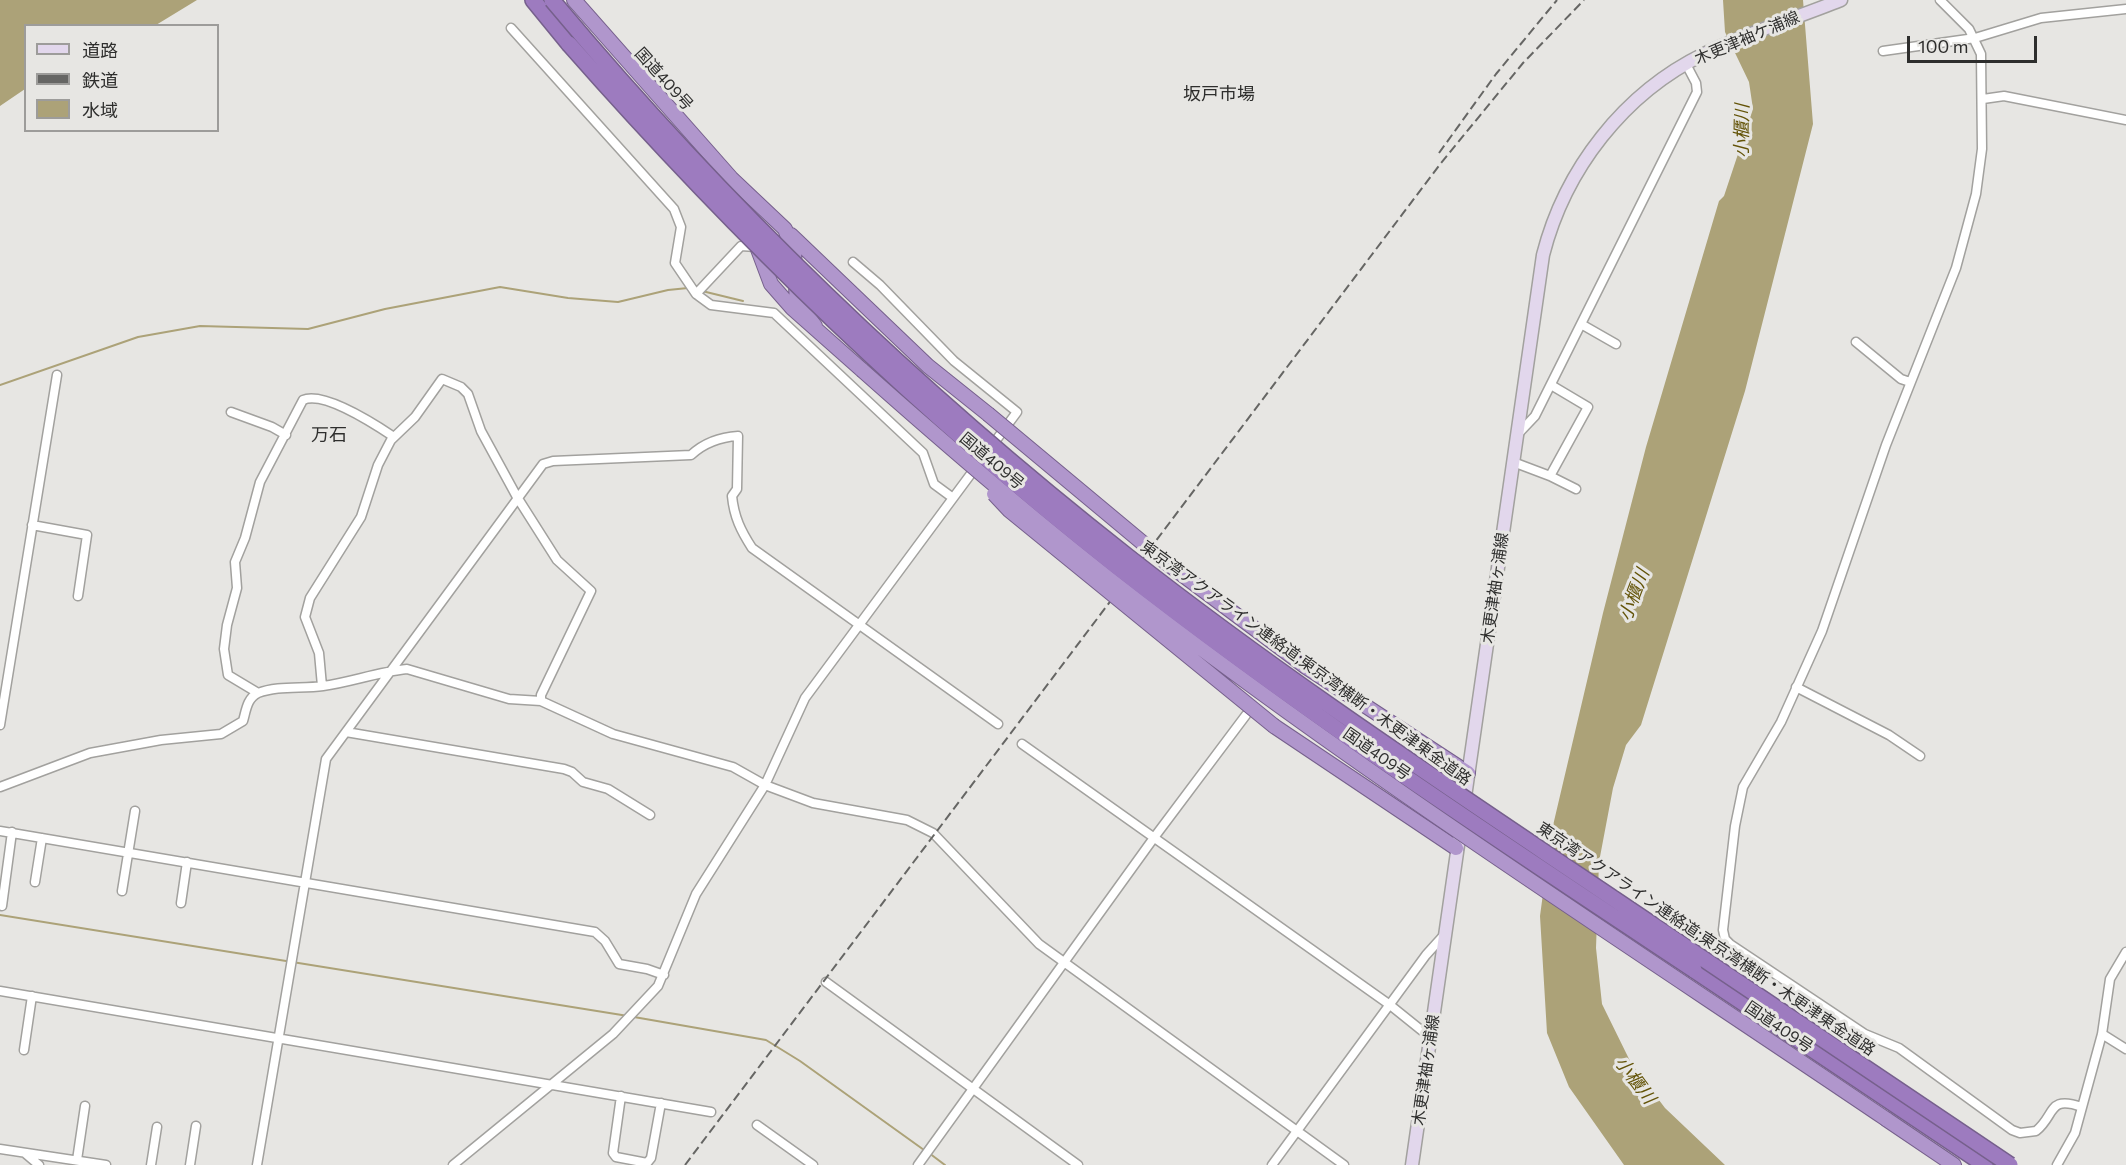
<!DOCTYPE html>
<html>
<head>
<meta charset="utf-8">
<style>
  body { margin:0 }
  #map { position:relative; width:2126px; height:1165px; overflow:hidden; background:#e7e6e3; font-family:Commissioner,"Noto Sans JP",sans-serif }
  canvas { display:block }
  .legend { position:absolute; left:24px; top:24px; width:195px; height:108px; box-sizing:border-box; background:#e7e6e3; border:2px solid #9d9c9a; margin:0; padding:8px 10px; list-style:none; font-size:18px; color:#2e2e2d }
  .legend li { display:flex; align-items:center; gap:12px; height:30px }
  .legend b { width:30px; border:2px solid #9d9c9a }
  .scale { position:absolute; left:1907px; top:36px; width:130px; height:27px; box-sizing:border-box; border:3px solid #2e2e2d; border-top:0; padding-left:8px; font-size:18px; line-height:21px; white-space:nowrap; color:#2e2e2d; -webkit-text-stroke:4px #e7e6e3; paint-order:stroke }
</style>
</head>
<body>
<div id="map">
<canvas width="2126" height="1165"></canvas>
<ul class="legend">
<li><b style="height:8px;background:#e2d7ec"></b>道路</li>
<li><b style="height:8px;background:#666664"></b>鉄道</li>
<li><b style="height:16px;background:#aca278"></b>水域</li>
</ul>
<div class="scale">100 m</div>
</div>
<script>
const ctx = document.querySelector('canvas').getContext('2d');
ctx.lineJoin = 'round';
function fill(path, color) { ctx.fillStyle = color; ctx.fill(path, 'evenodd'); }
function strokePath(path, color, width, dash) { ctx.strokeStyle = color; ctx.lineWidth = width; ctx.lineCap = dash ? 'butt' : 'round'; ctx.setLineDash(dash || []); ctx.stroke(path); }
function write(font, color, halo, rows, align = 'center') {
  ctx.font = font + ' Commissioner,"Noto Sans JP",sans-serif'; ctx.lineWidth = 6; ctx.setLineDash([]); ctx.textBaseline = 'middle'; ctx.strokeStyle = halo; ctx.fillStyle = color; for (const [text, x, y, turn = 0] of rows) {
    ctx.save(); ctx.translate(x, y); ctx.rotate((+turn || 0) * Math.PI / 180); ctx.textAlign = isNaN(turn) ? turn : align; if (halo) ctx.strokeText(text, 0, 0); ctx.fillText(text, 0, 0); ctx.restore();
  }
}
fill(new Path2D(`
  M0 0H197L156 25 26 26 25 89 0 106Z
  M1723 0H1803L1813 124 1745 391 1641 725 1626 745 1613 788 1599 862 1596 948 1602 1004 1631 1063 1665 1108 1725 1165H1624L1569 1087 1547 1033 1540 916 1551 834 1603 613 1646 447 1719 201 1724 196 1753 109 1749 82 1725 32Z`), '#aca278');
strokePath(new Path2D(`
  M702 291 743 301
  M0 385 138 337 200 326 308 329 385 309 500 287 568 298 618 302 668 290 688 288
  M0 915 628 1016
  M634 1017 766 1040 800 1061 924 1150
  M929 1153 945 1165`), '#aca278', 2);
const minor = new Path2D(`
  M1940 0 1969 29 1981 54 1982 149 1976 194 1956 268 1886 445 1822 631 1781 722 1743 787 1735 826 1723 930 1725 939 1730 944 1865 1034 1899 1048 2012 1130 2020 1133 2036 1131C2056 1115 2047 1095 2082 1107
  M511 28 674 209 681 227 675 263 696 294 711 305 774 313 923 453 934 484 953 498
  M1883 51 1975 38 2041 18 2126 9
  M1983 99 2004 96 2126 120
  M853 262 880 285 954 361 1017 412 991 447
  M696 294 741 246 756 247
  M1581 324 1616 344
  M1856 342 1901 379 1910 382
  M1551 385 1588 407 1550 476 1576 489
  M231 412 272 427 286 435
  M1517 435 1535 416 1697 92 1696 83 1686 64
  M1513 462 1550 476
  M32 525 87 535 78 596
  M322 686 319 653 305 617 310 598 361 517 378 465 391 440 415 417 442 379 461 387 468 394 481 431 517 497 557 560 591 591 541 695V701
  M1796 687 1889 735 1920 756
  M258 693 228 675 224 649 227 625 237 588 235 562 245 538 260 482 303 400C324 391 376 425 394 437
  M0 725 57 375
  M346 732 564 769 572 772 583 782 608 789 650 815
  M1022 744 1390 1005 1431 1038
  M0 787 90 753 161 740 221 734 243 721C246 711 247 698 258 693 278 685 302 689 323 686 351 682 378 672 407 669L509 699 541 701 613 734 733 767 765 785 813 803 907 820 933 833 1039 944 1344 1165
  M0 831 595 932 605 941 619 964 647 969 664 975
  M35 882 42 838
  M122 891 135 811
  M181 903 187 862
  M2 906 12 832
  M826 982 1078 1165
  M0 991 711 1112
  M2102 1034 2126 1049
  M24 1050 32 996
  M621 1096 613 1153 616 1157 647 1163 651 1158 661 1103
  M757 1125 813 1165
  M0 1149 106 1165
  M26 1154 39 1165
  M77 1160 85 1106
  M151 1165 157 1127
  M190 1165 196 1126
  M257 1165 326 759 543 464 553 461 691 455C704 443 721 437 738 436L737 489 732 496C734 517 741 531 752 548L998 724
  M453 1165 613 1034 658 986 696 894 765 785 805 698 976 467
  M918 1165 1153 839 1246 715
  M1272 1165 1426 955 1445 934
  M2057 1165 2075 1133 2102 1034 2110 979 2126 952`);
const secondary = new Path2D(`
  M1412 1165 1543 255C1565 169 1624 93 1704 54 1748 33 1796 18 1841 0`);
const trunk = new Path2D(`
  M574 0 731 178 785 229 794 253 797 302 815 326
  M791 235 928 366 988 414
  M756 244 771 284 792 308 862 370
  M1306 667 1468 773
  M1274 726 1456 848
  M1886 1119 1954 1165`);
const motorway = new Path2D(`
  M533 0 569 44
  M1694 970 1985 1165`);
strokePath(minor, '#a2a19e', 11);
strokePath(secondary, '#a2a19e', 15);
strokePath(trunk, '#76608c', 16);
strokePath(motorway, '#76608c', 18);
strokePath(minor, '#fff', 8);
strokePath(secondary, '#e2d7ec', 12);
strokePath(trunk, '#b096cc', 14);
strokePath(motorway, '#9d7bbf', 15);
strokePath(new Path2D(`
  M1439 153 1496 74 1557 0
  M685 1165 1441 163 1523 63 1584 0`), '#666664', 2, [9, 4.5]);
const trunkBridge = new Path2D(`
  M862 370C943 442 1025 513 1111 580 1359 773 1626 943 1886 1119
  M988 414 1168 564 1306 667
  M994 494 1009 510 1274 726`);
const motorwayBridge = new Path2D(`
  M552 0C723 205 917 391 1127 556 1272 670 1427 773 1580 876 1724 972 1867 1069 2010 1165
  M569 44C736 234 917 409 1116 566 1301 711 1498 840 1694 970`);
strokePath(trunkBridge, '#76608c', 16, []);
strokePath(motorwayBridge, '#76608c', 18, []);
strokePath(trunkBridge, '#b096cc', 14);
strokePath(motorwayBridge, '#9d7bbf', 15);
write('16px', '#2e2e2d', '#e7e6e3', [
  ["木更津袖ケ浦線",1747,38,-23],
  ["国道409号",664,79,48],
  ["国道409号",992,461,40],
  ["木更津袖ヶ浦線",1495,588,-82],
  ["東京湾アクアライン連絡道;東京湾横断・木更津東金道路",1306,663,36],
  ["国道409号",1377,754,35],
  ["東京湾アクアライン連絡道;東京湾横断・木更津東金道路",1706,939,34],
  ["国道409号",1779,1027,34],
  ["木更津袖ヶ浦線",1426,1070,-82]
]);
write('18px', '#2e2e2d', '#e7e6e3', [
  ["坂戸市場",1219,94],
  ["万石",329,435]
]);
write('italic 18px', '#635307', '#e7e6e3', [
  ["小櫃川",1742,131,-89],
  ["小櫃川",1634,595,-69],
  ["小櫃川",1635,1080,53]
]);
</script>
</body>
</html>
